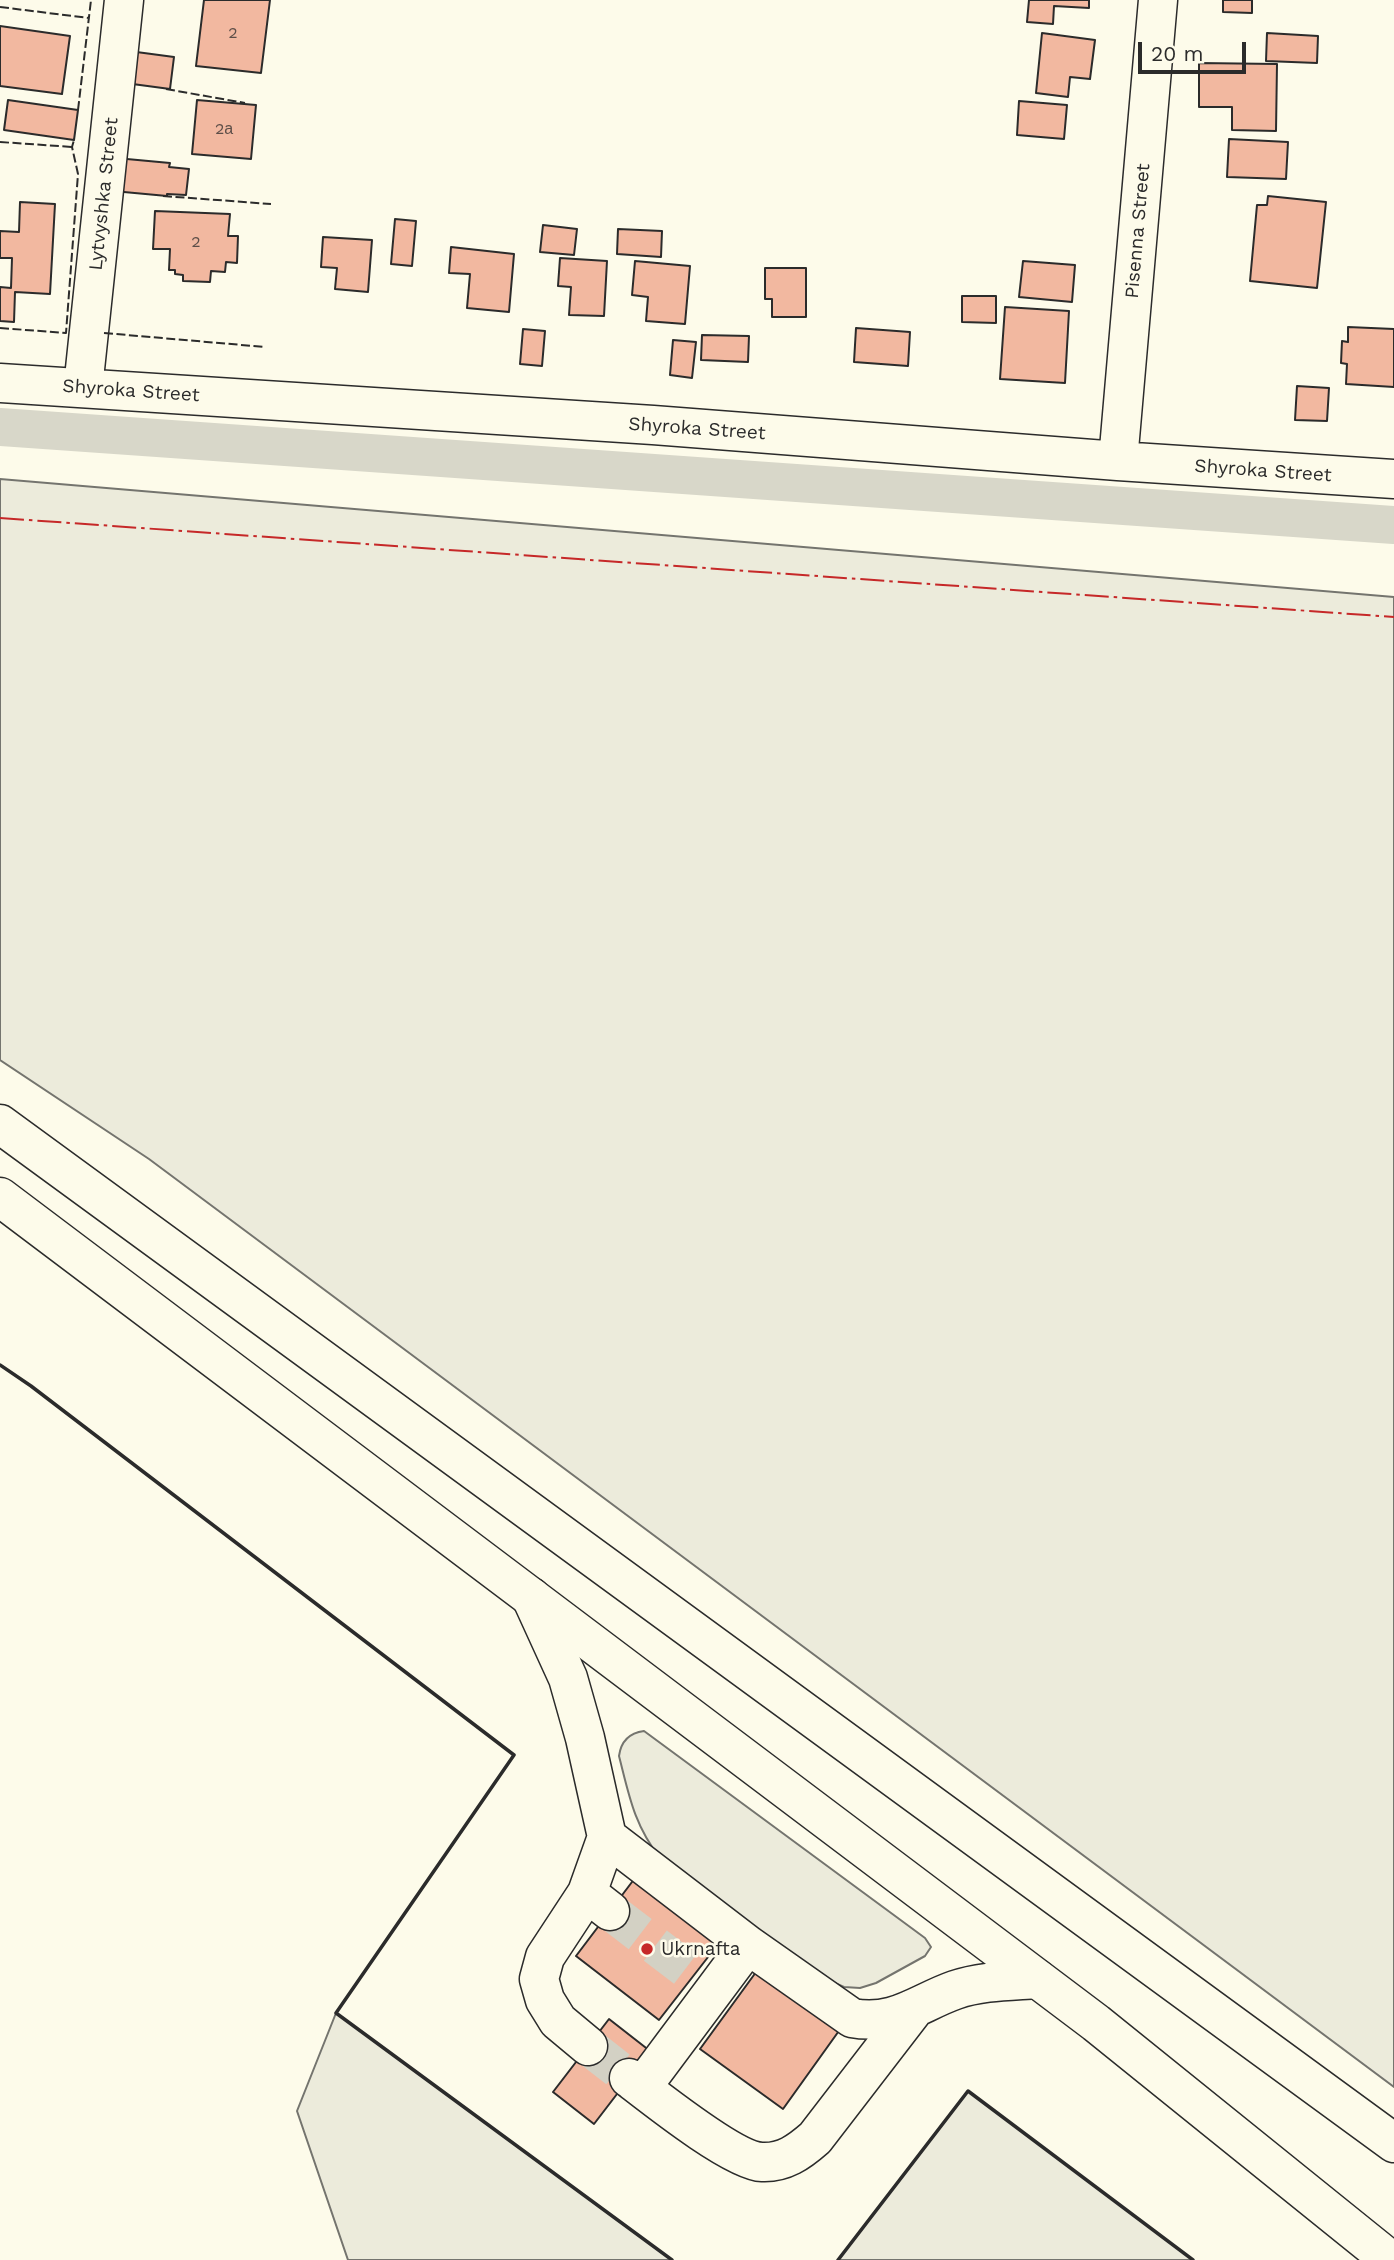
<!DOCTYPE html>
<html>
<head>
<meta charset="utf-8">
<style>
  body { margin:0 }
  #map { position:relative; width:1394px; height:2260px; overflow:hidden; background:#fdfbea; font-family:"Work Sans",sans-serif }
  canvas { display:block }
  .scale { position:absolute; left:1138px; top:42px; width:108px; height:32px; box-sizing:border-box; border:4px solid #2b2b2b; border-top:0; padding-left:9px; font-size:21px; line-height:24px; white-space:nowrap; color:#2b2b2b; -webkit-text-stroke:5px #fdfbea; paint-order:stroke }
</style>
</head>
<body>
<div id="map">
<canvas width="1394" height="2260"></canvas>
<div class="scale">20 m</div>
</div>
<script>
const ctx = document.querySelector('canvas').getContext('2d');
ctx.lineJoin = 'round';
function fill(path, color) { ctx.fillStyle = color; ctx.fill(path, 'evenodd'); }
function strokePath(path, color, width, dash) { ctx.strokeStyle = color; ctx.lineWidth = width; ctx.lineCap = dash ? 'butt' : 'round'; ctx.setLineDash(dash || []); ctx.stroke(path); }
function write(font, color, halo, rows, align = 'center') {
  ctx.font = font + ' "Work Sans",sans-serif'; ctx.lineWidth = 5; ctx.setLineDash([]); ctx.textBaseline = 'middle'; ctx.strokeStyle = halo; ctx.fillStyle = color; for (const [text, x, y, turn = 0] of rows) {
    ctx.save(); ctx.translate(x, y); ctx.rotate((+turn || 0) * Math.PI / 180); ctx.textAlign = isNaN(turn) ? turn : align; if (halo) ctx.strokeText(text, 0, 0); ctx.fillText(text, 0, 0); ctx.restore();
  }
}
const green = new Path2D(`
  M0 479 1394 597V2087L149 1159 0 1060Z
  M644 1731 925 1938 931 1947 925 1956 876 1983 860 1988 844 1987 828 1980 660 1858C634 1825 629 1795 619 1756 621 1741 629 1733 644 1731Z
  M336 2013 672 2260H348L297 2111Z
  M968 2091 1193 2260H838Z`);
fill(green, '#ecebdb');
strokePath(green, '#74746e', 2);
strokePath(new Path2D(`
  M0 427 1394 525`), '#d8d7c9', 38);
const building = new Path2D(`
  M204 0H270L261 73 196 66Z
  M1029 0H1089V8L1054 6 1053 24 1027 22Z
  M1223 0H1252V13L1223 12Z
  M0 26 70 36 62 94 0 86Z
  M1042 33 1095 40 1090 79 1070 77 1068 97 1036 93Z
  M1267 33 1318 36 1317 63 1266 61Z
  M129 51 174 57 170 89 125 83Z
  M1199 63 1277 64 1276 131 1232 130V107H1199Z
  M8 100 78 110 74 140 4 130Z
  M197 100 256 105 251 159 192 154Z
  M1019 101 1067 105 1064 139 1017 135Z
  M1229 139 1288 142 1286 179 1227 177Z
  M116 158 170 163 169 167 189 169 186 195 167 194V196L113 191Z
  M1268 196 1326 202 1317 288 1250 281 1257 205H1267Z
  M20 202 55 204 50 294 15 292 14 322 0 321V287L11 288 12 258H0V231L19 232Z
  M155 211 230 214 228 236H238L237 263 226 262 225 272 211 271 210 282 183 281V275L175 274V270H169L170 249H153Z
  M395 219 416 221 412 266 391 264Z
  M543 225 577 229 574 255 540 252Z
  M618 229 662 231 661 257 617 254Z
  M323 237 372 240 368 292 335 289 337 268 321 267Z
  M451 247 514 254 509 312 467 308 470 274 449 273Z
  M560 258 607 261 604 316 569 315 571 287 558 286Z
  M635 261 690 266 685 324 646 321 648 297 632 295Z
  M1023 261 1075 265 1072 302 1019 297Z
  M765 268H806V317H772V299H765Z
  M962 296H996V323L962 322Z
  M1005 307 1069 311 1065 383 1000 379Z
  M1348 327 1394 329V387L1346 384 1347 364 1341 363 1342 341 1348 342Z
  M856 328 910 332 908 366 854 362Z
  M523 329 545 331 542 366 520 364Z
  M702 335 749 336 748 362 701 360Z
  M673 340 696 342 692 378 670 375Z
  M1297 386 1329 388 1327 421 1295 420Z
  M635 1878 719 1943 659 2020 576 1956Z
  M759 1968 841 2028 783 2109 700 2049Z
  M609 2019 650 2051 594 2124 553 2092Z`);
fill(building, '#f2b8a0');
strokePath(building, '#2b2b2b', 2);
strokePath(new Path2D(`
  M610 1911 694 1975
  M588 2046 629 2078`), '#d3d1c4', 38, [38, 19]);
const minor = new Path2D(`
  M0 383 653 425 1118 461 1394 479
  M83 388 124 0
  M1118 461 1158 0
  M531 1597 568 1678 585 1738 607 1837 748 1945 852 2018C895 2026 918 2003 955 1990 981 1981 1010 1981 1037 1979
  M607 1837 587 1893 610 1911
  M587 1893 545 1957 539 1979 545 2000 558 2021 588 2046
  M629 2078C655 2098 734 2161 762 2162 784 2163 799 2152 815 2138L912 2012
  M642 2087 748 1945`);
const highway = new Path2D(`
  M0 1124 1394 2143
  M0 1197 1096 2023 1390 2260`);
strokePath(minor, '#2b2b2b', 41);
strokePath(highway, '#2b2b2b', 41);
strokePath(minor, '#fdfbea', 38);
strokePath(highway, '#fdfbea', 38);
strokePath(new Path2D(`
  M0 7 89 18
  M166 89 245 103
  M78 110 91 0
  M0 142 72 147
  M163 196 271 204
  M0 328 66 333 78 174 72 147 74 140
  M104 333 265 347`), '#2b2b2b', 2, [9, 3.5]);
strokePath(new Path2D(`
  M0 1365 31 1386 514 1755 336 2013 672 2260
  M838 2260 968 2091 1193 2260`), '#2b2b2b', 3.5);
strokePath(new Path2D(`
  M0 518 1394 617`), '#c62828', 2, [24, 5, 3.5, 5]);
for (const [x, y, r, color] of [
  [647,1949,7,"#c62828"]
]) { const dot = new Path2D(); dot.arc(x, y, r, 0, 2 * Math.PI); ctx.fillStyle = color; ctx.fill(dot); strokePath(dot, '#fdfbea', 2.5); }
write('16px', '#5d4e48', null, [
  ["2",233,33],
  ["2а",224,129],
  ["2",196,242]
]);
write('19px', '#2b2b2b', '#fdfbea', [
  ["Lytvyshka Street",104,194,-84],
  ["Pisenna Street",1138,231,-85],
  ["Shyroka Street",131,391,4],
  ["Shyroka Street",697,429,4],
  ["Shyroka Street",1263,471,4]
]);
write('19px', '#2b2b2b', '#fdfbea', [
  ["Ukrnafta",661,1949]
], 'left');
</script>
</body>
</html>
